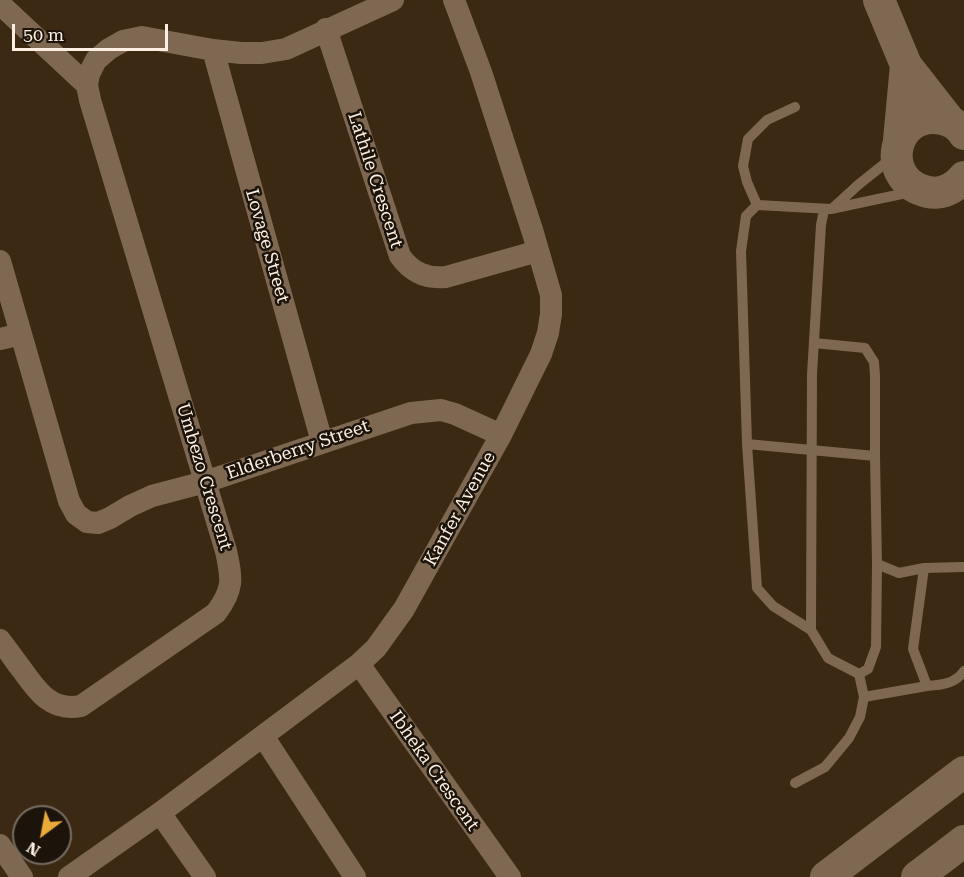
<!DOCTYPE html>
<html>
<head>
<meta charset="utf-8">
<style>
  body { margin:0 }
  #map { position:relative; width:964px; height:877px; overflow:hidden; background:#3c2913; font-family:"Roboto Serif",serif }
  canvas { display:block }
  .north { position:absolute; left:12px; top:805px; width:60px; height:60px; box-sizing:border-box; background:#1c140b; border:2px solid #766c61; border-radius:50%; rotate:212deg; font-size:16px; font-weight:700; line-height:24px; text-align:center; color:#fcefe2 }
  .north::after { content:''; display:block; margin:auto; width:21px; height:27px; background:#e9ab38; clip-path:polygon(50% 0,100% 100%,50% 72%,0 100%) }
  .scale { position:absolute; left:12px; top:24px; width:156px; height:27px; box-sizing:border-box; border:3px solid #fcefe2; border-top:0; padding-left:8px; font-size:18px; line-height:21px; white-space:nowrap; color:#fcefe2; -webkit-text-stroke:4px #1c140b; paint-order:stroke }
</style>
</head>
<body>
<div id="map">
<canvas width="964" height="877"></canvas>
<div class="north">N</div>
<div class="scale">50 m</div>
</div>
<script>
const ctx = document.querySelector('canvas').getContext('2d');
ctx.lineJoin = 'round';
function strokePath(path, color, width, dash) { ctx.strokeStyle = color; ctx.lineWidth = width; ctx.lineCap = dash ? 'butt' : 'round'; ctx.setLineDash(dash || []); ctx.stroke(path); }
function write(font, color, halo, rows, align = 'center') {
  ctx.font = font + ' "Roboto Serif",serif'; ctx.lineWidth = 5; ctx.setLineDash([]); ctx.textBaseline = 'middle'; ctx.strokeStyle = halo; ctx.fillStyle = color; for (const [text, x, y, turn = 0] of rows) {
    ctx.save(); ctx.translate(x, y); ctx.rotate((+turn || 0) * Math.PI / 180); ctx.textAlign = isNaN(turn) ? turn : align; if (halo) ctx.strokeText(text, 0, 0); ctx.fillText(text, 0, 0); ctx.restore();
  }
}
strokePath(new Path2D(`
  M757 205 747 182 743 166 748 139 767 120 795 107
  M834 207 858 185 893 157
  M824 210 821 225 812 374 811 630 773 606 757 588 747 444 741 251 746 216 757 205 831 209 911 192
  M814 343 865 348 874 362 875 376V456
  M747 444 875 456 877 564 876 647 868 669 859 674 828 658 811 630
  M877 564 899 573 924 568 964 567
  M924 568 913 649 927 686C941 685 955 684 964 671
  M864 697 927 686
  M795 783 825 767 849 738 860 717 864 697 859 674`), '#7e6851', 10);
strokePath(new Path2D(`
  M0 4 87 85
  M326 29 400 256C412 273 427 279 446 277L538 251
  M213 50 322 442
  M0 261 69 501 76 514 87 522 98 523 110 518 130 506 152 496 205 482 411 413 441 410 455 414 501 435
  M0 339 21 334
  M0 640C8 650 15 661 23 671 38 692 52 712 81 706L216 613C234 589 232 579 226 551L90 100 87 85 89 74 96 60 109 49 123 41 142 37 213 50 241 53H262L286 49 393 0
  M359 664 510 877
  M263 736 355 877
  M160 813 205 877
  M0 845 22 877
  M69 877 160 813 359 664 376 648 404 609 501 435 541 354 548 333 551 314V295L533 233 481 72 454 0`), '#7e6851', 22);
strokePath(new Path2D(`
  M879 0 906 65 949 120
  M964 134C959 126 951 121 942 119 893 109 877 181 928 192 941 195 956 188 964 177
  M899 140 906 65
  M826 877 964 772
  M917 877 964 841`), '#7e6851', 32);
write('18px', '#fcefe2', '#1c140b', [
  ["Lathile Crescent",375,180,72],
  ["Lovage Street",267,246,74],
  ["Elderberry Street",298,450,-19],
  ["Umbezo Crescent",204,477,73],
  ["Kanfer Avenue",460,509,-61],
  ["Ibheka Crescent",434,771,55]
]);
</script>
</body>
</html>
